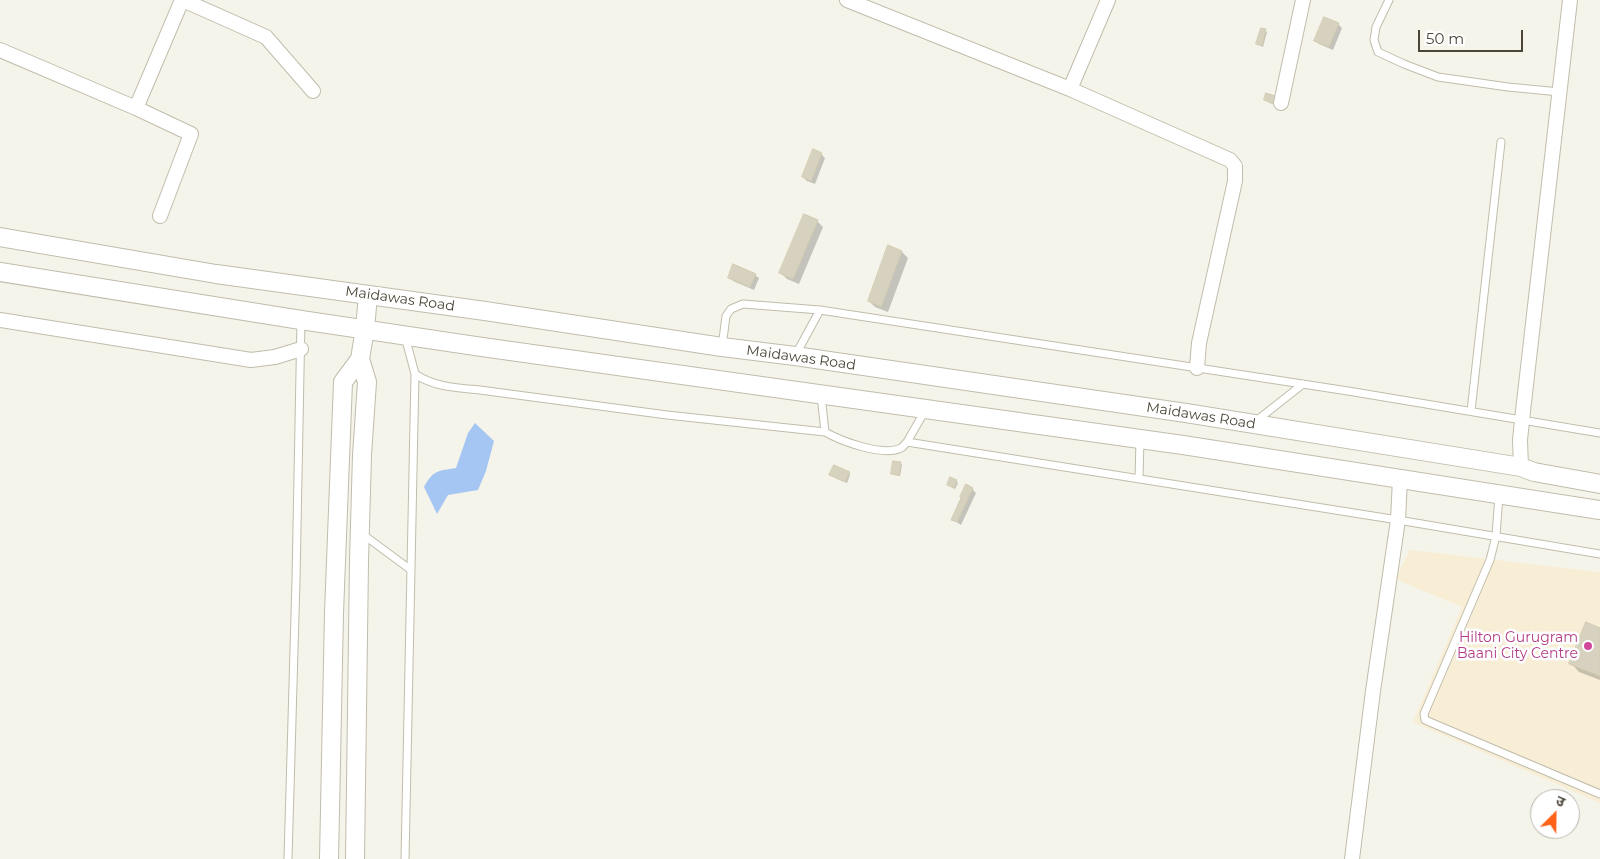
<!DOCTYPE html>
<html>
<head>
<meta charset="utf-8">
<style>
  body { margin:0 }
  #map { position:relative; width:1600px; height:859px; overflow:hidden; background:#f5f4ea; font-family:Montserrat,"Noto Sans Devanagari",sans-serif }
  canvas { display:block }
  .north { position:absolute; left:1530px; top:789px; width:50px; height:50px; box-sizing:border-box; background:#fff; border:1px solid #b7b5af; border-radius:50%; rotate:23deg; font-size:14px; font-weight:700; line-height:20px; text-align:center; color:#4a4537 }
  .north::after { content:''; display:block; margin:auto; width:18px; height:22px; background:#ff6117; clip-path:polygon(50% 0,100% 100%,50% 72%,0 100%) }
  .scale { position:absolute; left:1418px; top:30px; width:105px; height:22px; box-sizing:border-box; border:2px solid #4a4537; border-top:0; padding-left:6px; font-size:15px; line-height:18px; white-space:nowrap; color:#4a4537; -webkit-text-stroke:4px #fff; paint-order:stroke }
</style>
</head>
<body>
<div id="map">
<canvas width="1600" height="859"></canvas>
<div class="north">उ</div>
<div class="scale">50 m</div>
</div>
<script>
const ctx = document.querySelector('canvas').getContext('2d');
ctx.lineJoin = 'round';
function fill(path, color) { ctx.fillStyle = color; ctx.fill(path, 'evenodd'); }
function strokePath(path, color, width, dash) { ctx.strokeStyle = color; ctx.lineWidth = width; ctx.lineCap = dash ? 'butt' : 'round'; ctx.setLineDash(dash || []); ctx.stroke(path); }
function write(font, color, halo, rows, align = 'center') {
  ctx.font = font + ' Montserrat,sans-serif'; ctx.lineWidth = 5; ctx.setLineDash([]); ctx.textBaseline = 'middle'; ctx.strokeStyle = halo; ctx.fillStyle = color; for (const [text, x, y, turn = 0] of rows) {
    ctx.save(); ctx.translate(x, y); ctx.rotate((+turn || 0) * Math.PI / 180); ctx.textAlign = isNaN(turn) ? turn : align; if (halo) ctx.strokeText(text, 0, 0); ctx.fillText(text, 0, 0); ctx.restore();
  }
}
fill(new Path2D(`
  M1410 550 1600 572V803L1413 722 1462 607 1395 579Z`), '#f7eed5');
fill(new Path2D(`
  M475 423 494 441 486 471 478 490 448 495 437 514 424 487C433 470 438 471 456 468L468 433Z`), '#a5c6f3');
fill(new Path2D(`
  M1338 24 1342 28 1333 50 1319 44 1315 40Z
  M1261 29 1267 32 1263 47 1257 44Z
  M821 154 825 158 815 184 807 181 803 177Z
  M817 221 823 227 799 284 787 279 781 273Z
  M902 252 908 258 888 312 875 307 869 301Z
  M755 275 759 278 754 290 733 281 729 277Z
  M900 463 902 465 900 476 894 475 893 473Z
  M849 473 850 475 847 483 832 476Z
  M956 481 958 483 955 489 948 485Z
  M972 489 976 493 961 525 952 519Z
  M1600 630V680L1579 672 1571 663Z`), '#0003');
const building = new Path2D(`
  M1324 17 1339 23 1329 47 1314 41Z
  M1261 28 1266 29 1262 46 1256 44Z
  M1266 93 1281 98 1278 106 1264 100Z
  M813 149 822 153 811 181 802 177Z
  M804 214 818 220 793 279 779 273Z
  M888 245 902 251 881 307 868 301Z
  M733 264 756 274 750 287 728 278Z
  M893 461 901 462 899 475 891 474Z
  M834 465 850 472 845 482 829 475Z
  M950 477 957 480 954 488 947 485Z
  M966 484 973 488 957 522 951 520 961 498 960 497Z
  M1586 622 1600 628V676L1569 664Z`);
fill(building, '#d7d2bf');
strokePath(building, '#d2cbb1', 1);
const service = new Path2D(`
  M1389 0 1376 27 1374 40 1378 52 1404 64 1438 77 1508 87 1560 92
  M405 336 415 374C434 387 457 388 480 390L667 415 825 432C841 441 883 457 901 448 904 446 905 444 907 442L1398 520 1600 554
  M722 347 726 316 731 309 743 304 820 310 1348 391 1600 433
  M795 356 820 310
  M821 395 825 432
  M1471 411 1501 142
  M1256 421 1303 384
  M907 442 926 409
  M1139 479 1140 439
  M1499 495 1496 536 1490 560 1424 714 1425 720 1600 794
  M361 533 411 570
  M288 859 296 580 301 320
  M405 859 415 374`);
const minor = new Path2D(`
  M183 0 266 37 313 91
  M847 0 1070 89 1108 0
  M0 50 136 108
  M1070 89 1230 160 1235 166V181L1199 343 1197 368
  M1281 103 1303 0
  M160 216 191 134 136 108 182 0
  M0 320 251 360 275 357 301 349
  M1521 467 1520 440 1523 411 1570 0
  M1352 859 1373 691 1398 520 1400 479`);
const tertiary = new Path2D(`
  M0 237 216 274 485 311 722 347 795 356 1186 413 1521 467 1534 472 1600 484
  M0 272 301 320 482 347 1183 445 1600 510
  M329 859 334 613 343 382 360 359
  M355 859 359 561 362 455 367 382 360 359 365 329 368 295`);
strokePath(service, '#c1bdac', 9);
strokePath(minor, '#c1bdac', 16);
strokePath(tertiary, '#c1bdac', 20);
strokePath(service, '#fff', 7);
strokePath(minor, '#fff', 14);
strokePath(tertiary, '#fff', 18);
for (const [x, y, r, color] of [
  [1588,646,5,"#d1479c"]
]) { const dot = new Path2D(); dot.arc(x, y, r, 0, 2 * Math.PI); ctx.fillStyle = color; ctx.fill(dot); strokePath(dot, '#fff', 2); }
write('14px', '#4a4537', '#fff', [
  ["Maidawas Road",400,299,8],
  ["Maidawas Road",801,358,8],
  ["Maidawas Road",1201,416,9]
]);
write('14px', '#b23c85', '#fff', [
  ["Hilton Gurugram",1578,638],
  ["Baani City Centre",1578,654]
], 'right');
</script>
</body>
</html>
